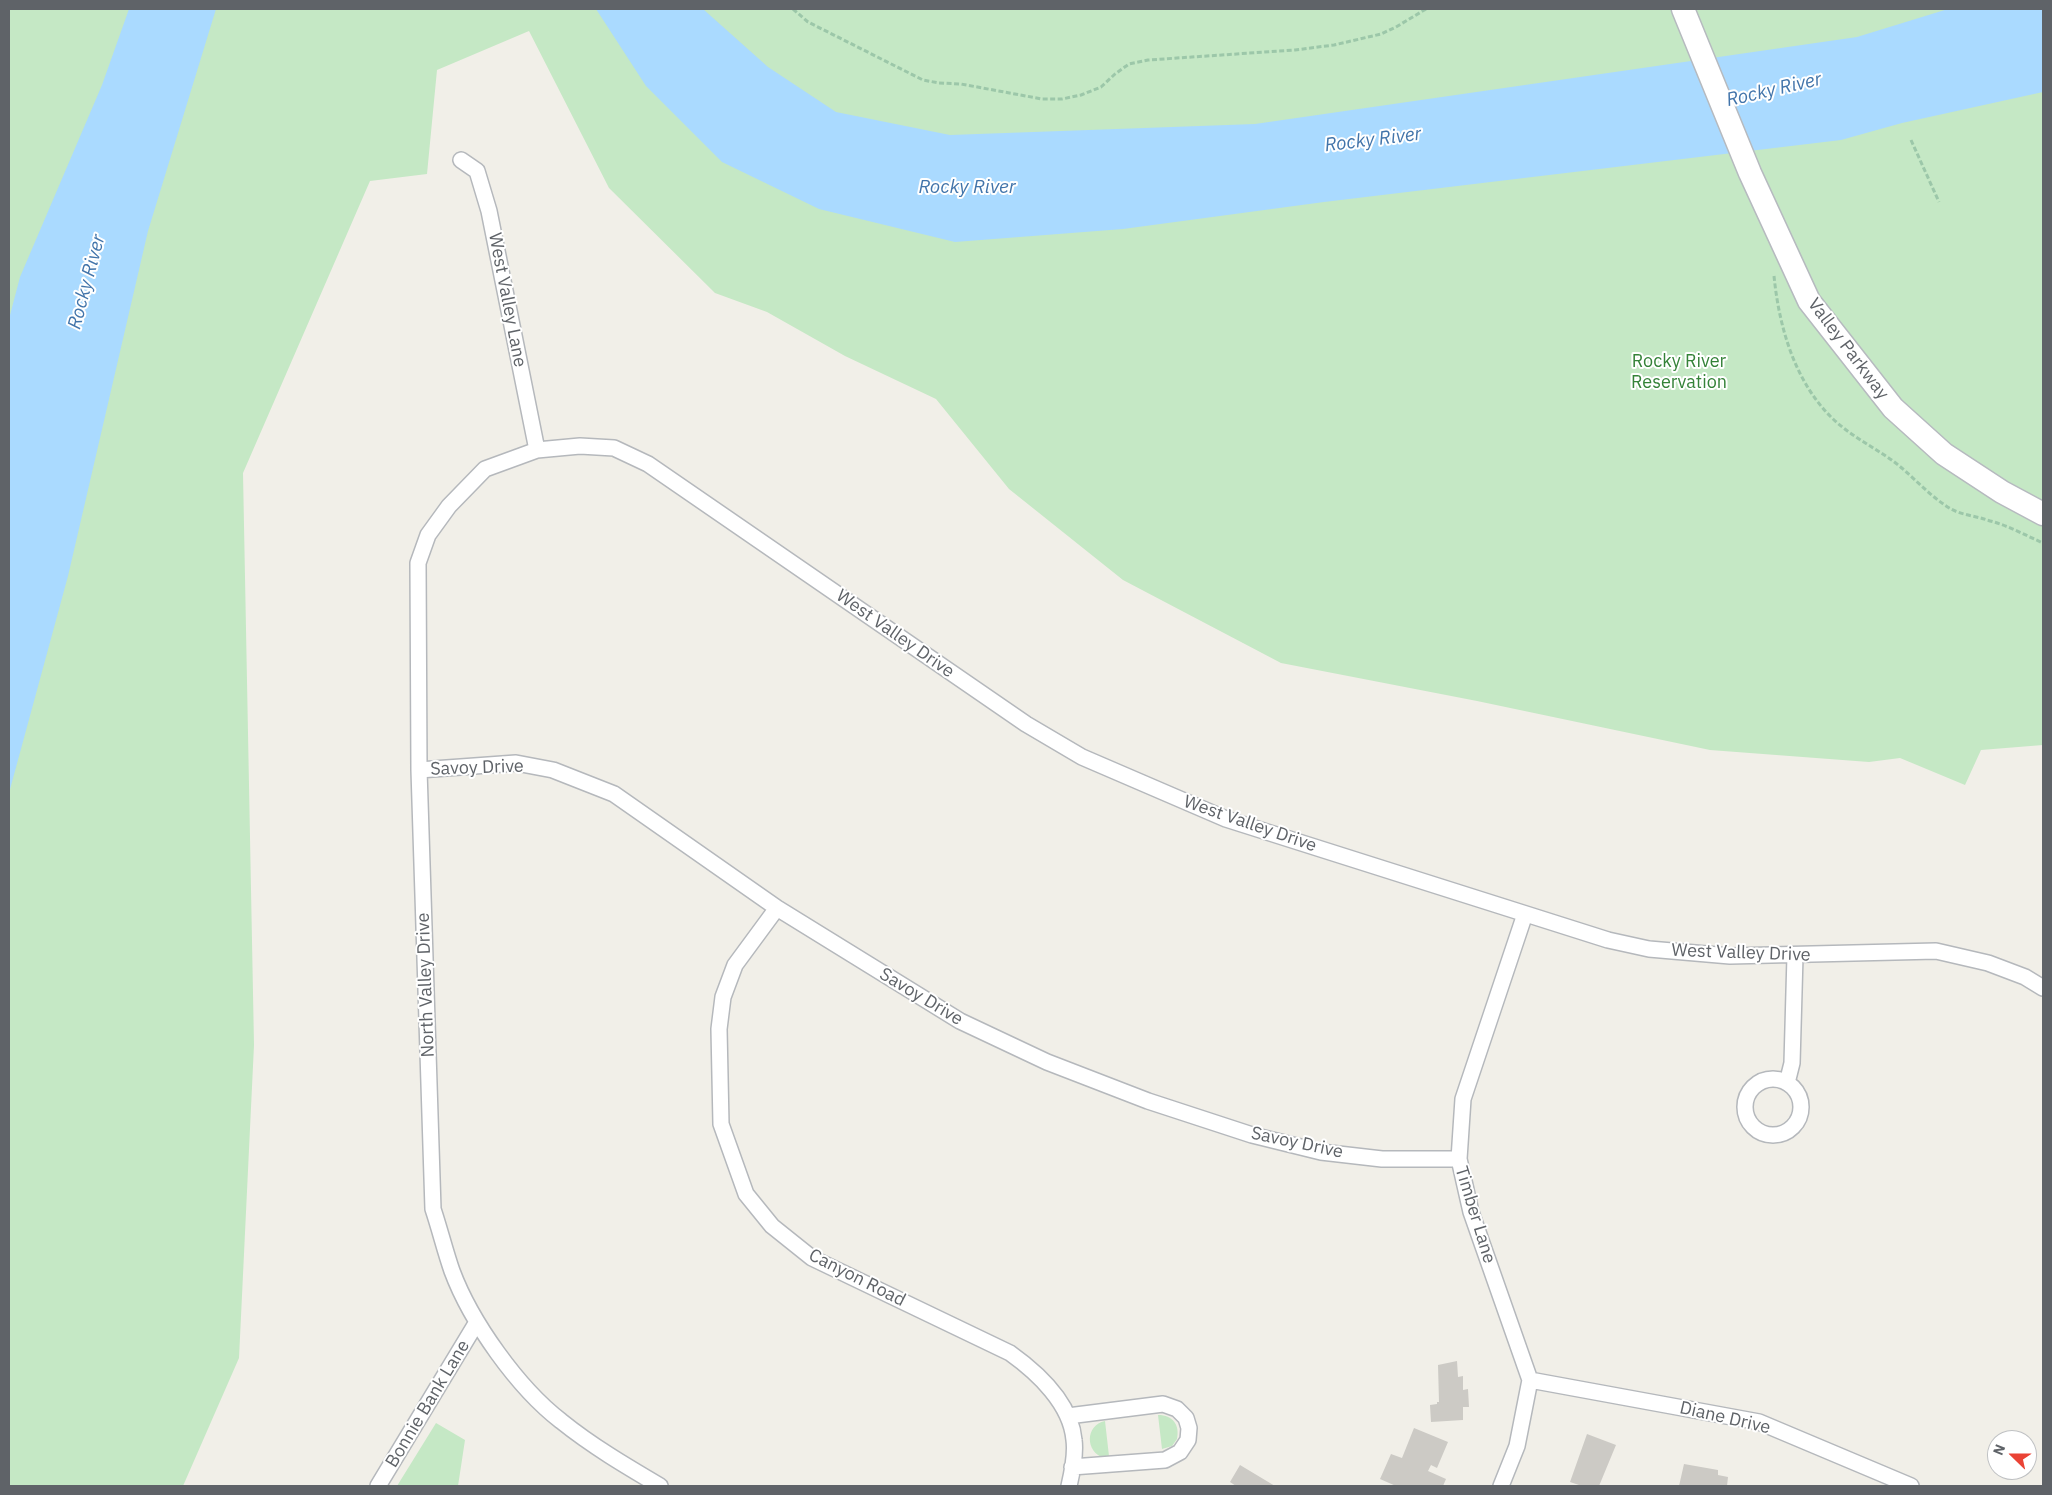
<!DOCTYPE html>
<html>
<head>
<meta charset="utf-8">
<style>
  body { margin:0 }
  #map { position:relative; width:2052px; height:1495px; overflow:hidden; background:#f1efe8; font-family:"IBM Plex Sans",sans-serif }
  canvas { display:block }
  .frame { position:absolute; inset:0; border:10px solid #5f6368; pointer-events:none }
  .north { position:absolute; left:1987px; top:1430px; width:50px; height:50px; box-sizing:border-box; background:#fff; border:1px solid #bfc1c3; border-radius:50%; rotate:292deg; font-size:14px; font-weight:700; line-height:20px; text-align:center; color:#5f6368 }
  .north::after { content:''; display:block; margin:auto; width:18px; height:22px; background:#ea4335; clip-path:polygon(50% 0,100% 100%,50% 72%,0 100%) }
</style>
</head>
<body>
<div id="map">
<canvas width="2052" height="1495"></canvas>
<div class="frame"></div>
<div class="north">N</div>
</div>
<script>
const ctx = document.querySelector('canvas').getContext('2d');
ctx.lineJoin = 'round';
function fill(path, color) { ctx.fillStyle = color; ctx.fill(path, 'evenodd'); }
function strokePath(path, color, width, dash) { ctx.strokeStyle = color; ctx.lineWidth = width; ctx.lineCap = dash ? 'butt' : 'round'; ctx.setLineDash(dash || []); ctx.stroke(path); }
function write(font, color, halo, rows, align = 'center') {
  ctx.font = font + ' "IBM Plex Sans",sans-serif'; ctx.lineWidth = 4; ctx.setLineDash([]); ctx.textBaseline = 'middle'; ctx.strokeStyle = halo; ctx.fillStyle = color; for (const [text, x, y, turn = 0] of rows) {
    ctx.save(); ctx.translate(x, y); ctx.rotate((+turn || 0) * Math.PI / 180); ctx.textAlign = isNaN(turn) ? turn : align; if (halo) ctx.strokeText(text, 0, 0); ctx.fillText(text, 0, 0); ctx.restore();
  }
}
fill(new Path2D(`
  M9 9H2043V745L1981 750 1965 785 1900 758 1869 762 1710 750 1477 701 1281 663 1123 580 1009 489 936 399 845 356 767 312 715 293 609 188 529 31 437 70 427 174 370 181 243 473 254 1045 239 1358 183 1486H9Z
  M1158 1415C1173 1415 1180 1425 1177 1439L1172 1446 1162 1449Z
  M1105 1421 1109 1456 1104 1458C1085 1452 1085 1425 1105 1421Z
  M436 1423 465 1440 458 1486H397Z`), '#c5e8c5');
fill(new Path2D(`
  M129 9H216L148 231 68 576 9 793V319L20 277 102 85Z
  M596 9H703L768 67 836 112 950 135 1255 124 1857 37 1948 9H2043V92L1902 123 1841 140 1324 202 1123 229 955 242 819 209 722 162 646 86Z`), '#aadaff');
fill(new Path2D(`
  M1457 1361 1458 1377 1463 1376V1390L1468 1389 1469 1407H1463V1420L1431 1422 1430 1405 1437 1404V1402H1439L1438 1365Z
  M1414 1428 1448 1442 1437 1468 1431 1465 1428 1471 1446 1479 1443 1486H1396L1380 1479 1391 1454 1402 1458Z
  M1587 1434 1616 1445 1599 1486H1582L1570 1482Z
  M1684 1464 1718 1470V1475L1728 1477 1727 1486H1679Z
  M1240 1465 1275 1486H1236L1230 1482Z`), '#cccac5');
const street = new Path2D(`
  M461 160 477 171 489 211 537 450
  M419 770 516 763 553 770 614 794 777 908 960 1021 1047 1062 1148 1101 1252 1135 1321 1152 1382 1159H1459
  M777 908 735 965 723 997 719 1029 721 1124 746 1194 772 1226 812 1258 1010 1353C1038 1373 1071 1404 1074 1440 1076 1454 1072 1473 1069 1486
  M1745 1107a28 28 0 1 1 56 0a28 28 0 1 1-56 0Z
  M1787 1083 1792 1063 1795 956
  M1530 1380 1759 1422 1911 1486
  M1068 1416 1163 1404 1177 1409 1186 1418 1189 1428 1188 1440 1180 1452 1165 1460 1072 1467
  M378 1486 477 1322
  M660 1486C626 1466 592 1446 561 1421 518 1388 471 1322 452 1271 445 1251 440 1230 433 1209L419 770 418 563 428 535 449 506 485 469 537 450 580 446 614 448 648 464 1026 724 1082 757 1226 819 1608 940 1649 949 1730 956 1936 951 1988 963 2025 977 2043 988
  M1501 1486 1517 1446 1530 1380 1471 1212 1459 1159 1463 1099 1525 914`);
const secondary = new Path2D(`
  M1683 9 1750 173 1809 301 1893 408 1944 454 2002 492 2043 514`);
strokePath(street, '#b5b8bc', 18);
strokePath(secondary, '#b6babf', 25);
strokePath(new Path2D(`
  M793 9 808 22 923 80 939 83 961 84 1042 99H1062L1081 95 1101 87 1115 74 1129 64 1148 60 1295 50 1334 45 1381 34 1396 27 1426 9
  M1911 140 1939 202
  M1774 276C1779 326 1794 380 1831 417 1849 435 1872 446 1893 461 1913 476 1929 496 1951 509 1962 515 1976 516 1987 520 2007 525 2025 535 2043 543`), '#9cc7a9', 3, [5, 2.5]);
strokePath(street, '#fff', 15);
strokePath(secondary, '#fff', 22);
write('18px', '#5f6368', '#fff', [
  ["West Valley Lane",507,300,79],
  ["Valley Parkway",1848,349,53],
  ["West Valley Drive",895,634,35],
  ["Savoy Drive",477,768,-2],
  ["West Valley Drive",1250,824,19],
  ["West Valley Drive",1741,953,2],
  ["North Valley Drive",426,985,-92],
  ["Savoy Drive",921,997,31],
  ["Savoy Drive",1297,1143,12],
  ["Timber Lane",1475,1215,73],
  ["Canyon Road",857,1278,27],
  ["Bonnie Bank Lane",428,1404,-59],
  ["Diane Drive",1725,1418,13]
]);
write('18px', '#348238', '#fff', [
  ["Rocky River",1679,362],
  ["Reservation",1679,383]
]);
write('italic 19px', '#4174aa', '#fff', [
  ["Rocky River",1774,90,-13],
  ["Rocky River",1373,140,-7],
  ["Rocky River",967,188],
  ["Rocky River",87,282,-75]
]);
</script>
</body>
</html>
